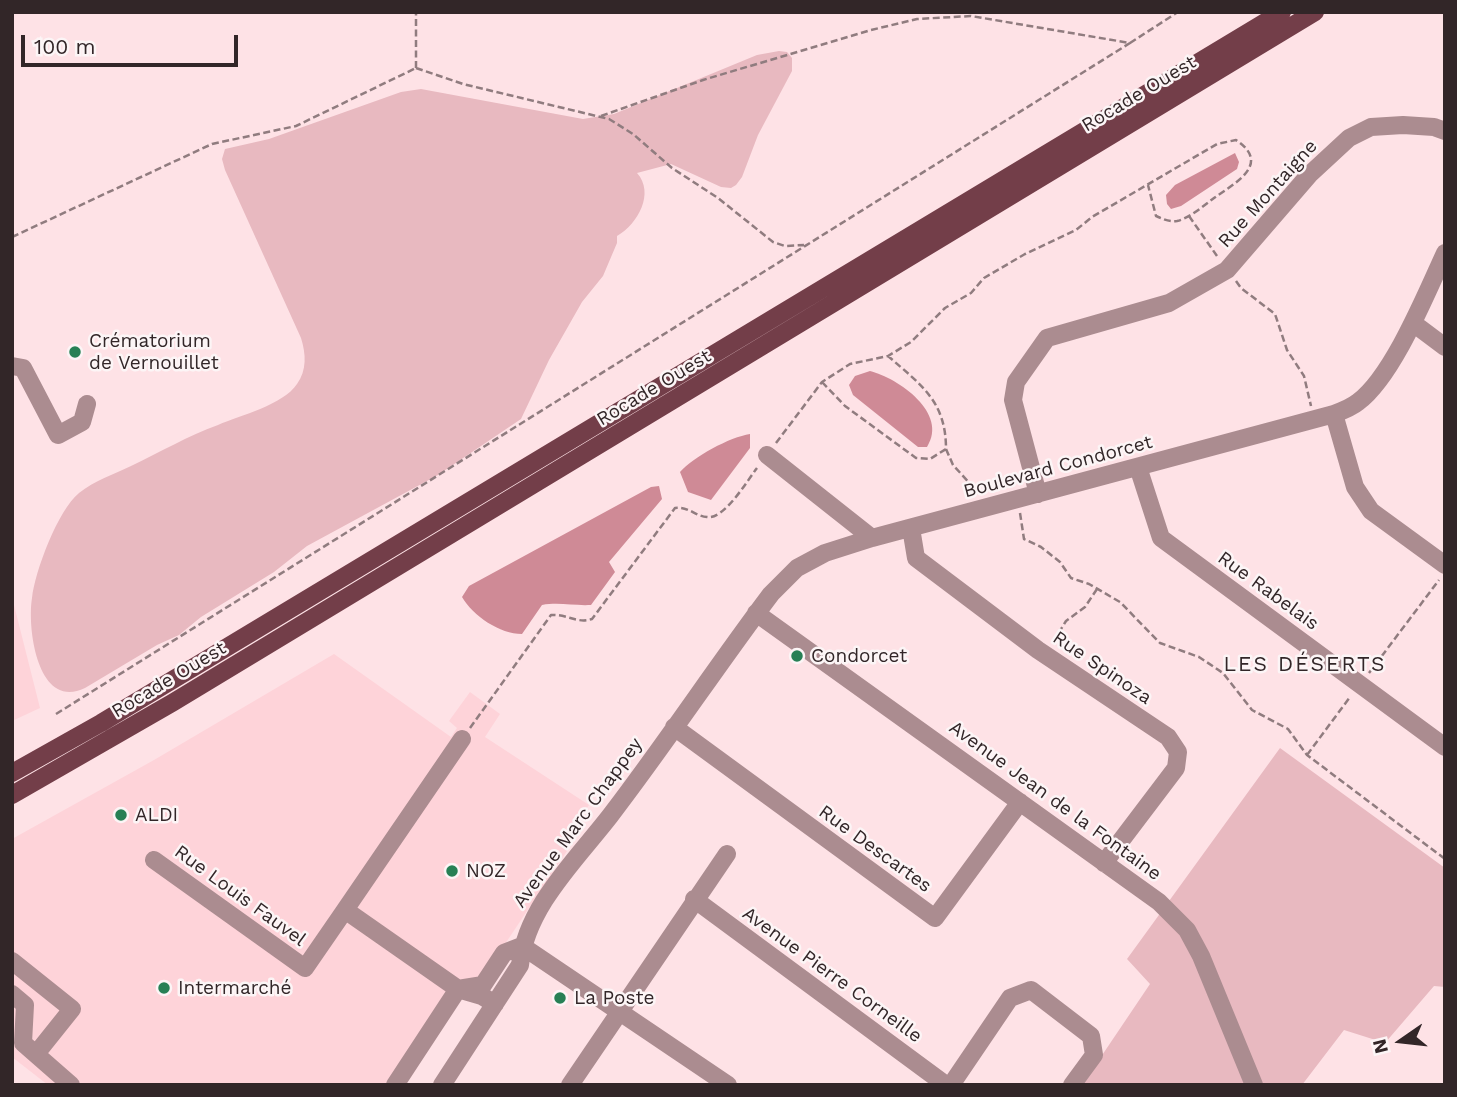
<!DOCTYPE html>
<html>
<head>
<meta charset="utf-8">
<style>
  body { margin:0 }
  #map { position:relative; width:1457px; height:1097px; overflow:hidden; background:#fee2e6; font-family:"Work Sans",sans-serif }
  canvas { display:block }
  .frame { position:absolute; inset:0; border:14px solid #322628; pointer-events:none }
  .north { position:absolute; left:1366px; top:1006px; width:70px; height:70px; -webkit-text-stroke:5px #fcf5f6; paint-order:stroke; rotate:256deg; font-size:19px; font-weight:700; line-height:28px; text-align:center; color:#322628 }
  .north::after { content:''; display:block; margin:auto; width:24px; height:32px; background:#322628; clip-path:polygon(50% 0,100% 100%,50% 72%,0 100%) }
  .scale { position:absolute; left:21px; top:35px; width:217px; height:32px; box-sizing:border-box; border:4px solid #322628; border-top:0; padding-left:9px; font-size:21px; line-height:24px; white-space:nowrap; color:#322628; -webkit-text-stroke:5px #fcf5f6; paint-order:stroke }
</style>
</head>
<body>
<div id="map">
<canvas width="1457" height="1097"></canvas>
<div class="frame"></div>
<div class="north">N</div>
<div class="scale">100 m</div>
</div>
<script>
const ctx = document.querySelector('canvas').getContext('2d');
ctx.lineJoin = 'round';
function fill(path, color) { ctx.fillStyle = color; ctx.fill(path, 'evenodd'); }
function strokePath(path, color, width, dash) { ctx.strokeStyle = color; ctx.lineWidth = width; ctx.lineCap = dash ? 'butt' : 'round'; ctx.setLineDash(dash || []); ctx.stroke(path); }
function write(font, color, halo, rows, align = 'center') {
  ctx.font = font + ' "Work Sans",sans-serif'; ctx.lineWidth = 5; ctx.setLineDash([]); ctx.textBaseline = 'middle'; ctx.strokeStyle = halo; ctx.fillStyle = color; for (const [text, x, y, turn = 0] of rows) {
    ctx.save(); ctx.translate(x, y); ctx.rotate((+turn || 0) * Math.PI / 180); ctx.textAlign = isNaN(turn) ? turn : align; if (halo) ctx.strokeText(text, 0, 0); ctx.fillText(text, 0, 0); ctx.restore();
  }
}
fill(new Path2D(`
  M12 597 40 708 12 721Z
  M334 654 451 737 457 728 449 721 470 692 500 714 485 737 589 805 564 841 571 845 481 980 472 984 388 1085H48L12 1057V839L154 760Z`), '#fed3d9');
fill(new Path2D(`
  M779 51 787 52 792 58V71L758 135 742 177 736 185 731 188 721 187 671 164 637 173C655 193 638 224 617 236V243L603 276 582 302 549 360 521 419 438 475 307 546 274 572 201 617 179 635 157 645 85 688C38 711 27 629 32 598 35 571 58 510 79 493 94 481 114 474 131 466 160 452 188 436 218 425 241 415 283 405 297 384 307 370 306 354 301 338L225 170 222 159 225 149 269 139 401 92 421 89 583 119 614 114 757 55Z
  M1280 748 1445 868V987L1434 986 1385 1043 1344 1030 1302 1085H1082L1150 984 1127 959Z`), '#e8b9c0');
fill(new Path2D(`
  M1235 153 1239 162 1237 169 1181 206 1171 209 1167 204 1166 195 1175 185Z
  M870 371C898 378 949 413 927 447H918L853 395 849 385 855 376Z
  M750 434V448L711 500 688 492 680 472C693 457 730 437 750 434Z
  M659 486 662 499 609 562 615 572 591 605C574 606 559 602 542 605L522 634C500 634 473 616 462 597L469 586 651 487Z`), '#cf8a96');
strokePath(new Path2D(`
  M416 68 463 84 609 119 633 134 672 168 718 198 773 242 785 246 804 245
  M416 68V12
  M601 116 703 80 871 30 917 19 971 16 1130 43 1178 12
  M1189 216 1217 256
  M12 237 212 144 296 126 416 68
  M1236 281 1241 288 1275 314 1287 350 1304 376 1311 406
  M822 382 845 406 916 458 930 459 946 449C946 401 921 385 888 356
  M776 443 822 382 850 364 888 356 911 342 945 308 971 293 984 278 1025 254 1076 230 1092 217 1217 144 1236 140C1272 164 1235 183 1214 198 1203 206 1190 218 1177 221 1169 222 1163 219 1156 216L1148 185
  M946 449 953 465 974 488 976 495
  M1020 513 1024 539 1041 547 1060 562 1071 578 1089 584 1120 602 1160 643 1199 657 1223 673 1252 710 1288 729 1307 755 1445 859
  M1053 642 1066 621 1085 607 1097 589
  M1369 673 1439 580
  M56 714 1130 43
  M470 728 551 615C567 614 577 624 592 619L675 508C688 506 695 516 707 517 724 520 747 481 757 468
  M1307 755 1350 697`), '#907c7f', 2.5, [7, 3.5]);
strokePath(new Path2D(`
  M1413 323 1445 347
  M12 366 23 368 58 435 82 422 87 404
  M1334 414 1355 487 1371 511 1445 565
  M767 455 872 538
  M1138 467 1161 538 1445 747
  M1038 494 1013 400 1016 382 1047 338 1169 303 1227 270 1309 175 1349 138 1371 127 1403 125 1434 127 1445 131
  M911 528 916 558 1038 650 1168 737 1178 752 1176 768 1104 863
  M756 613 1159 902 1187 930 1201 956 1254 1085
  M674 727 935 918 1020 802
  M154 860 305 968 345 910 458 989 482 996 495 1004
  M694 899 946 1085
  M345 910 462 739
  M522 946 728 1085
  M12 961 72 1009 36 1054
  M12 994 25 1005 23 1043 71 1085
  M395 1085 458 989 483 985 504 953 522 946
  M442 1085 520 965C526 907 576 860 610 816 666 743 716 667 771 594L797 568 825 553 872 538 1334 414C1342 411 1352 407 1358 402 1393 376 1426 294 1445 253
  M570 1085 727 854
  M951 1085 1010 998 1031 990 1091 1036 1094 1055 1072 1085`), '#ab8c90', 18);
strokePath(new Path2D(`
  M12 773 101 723 1282 12
  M12 795 172 703 1315 12`), '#733e49', 18);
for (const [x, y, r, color] of [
  [75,352,7,"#278055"],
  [797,656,7,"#278055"],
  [121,815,7,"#278055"],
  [452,871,7,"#278055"],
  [164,988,7,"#278055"],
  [560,998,7,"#278055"]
]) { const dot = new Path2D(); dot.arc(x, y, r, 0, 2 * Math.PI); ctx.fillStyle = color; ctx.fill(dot); strokePath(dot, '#fcf5f6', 2.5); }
write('19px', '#322628', '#fcf5f6', [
  ["Rocade Ouest",1139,94,-31],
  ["Rue Montaigne",1268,194,-48],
  ["Rocade Ouest",654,388,-31],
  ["Boulevard Condorcet",1058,467,-15],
  ["Rue Rabelais",1268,591,36],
  ["Rue Spinoza",1102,668,34],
  ["Rocade Ouest",169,680,-31],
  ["Avenue Jean de la Fontaine",1055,801,36],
  ["Avenue Marc Chappey",578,823,-54],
  ["Rue Descartes",875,849,36],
  ["Rue Louis Fauvel",240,896,36],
  ["Avenue Pierre Corneille",832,975,36]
]);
write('19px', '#322628', '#fcf5f6', [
  ["Crématorium",89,341],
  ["de Vernouillet",89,363],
  ["Condorcet",811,656],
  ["ALDI",135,815],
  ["NOZ",466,871],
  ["Intermarché",178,988],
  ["La Poste",574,998]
], 'left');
ctx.letterSpacing = '2px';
write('21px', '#322628', '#fcf5f6', [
  ["LES DÉSERTS",1305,665]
]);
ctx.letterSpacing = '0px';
</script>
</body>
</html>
